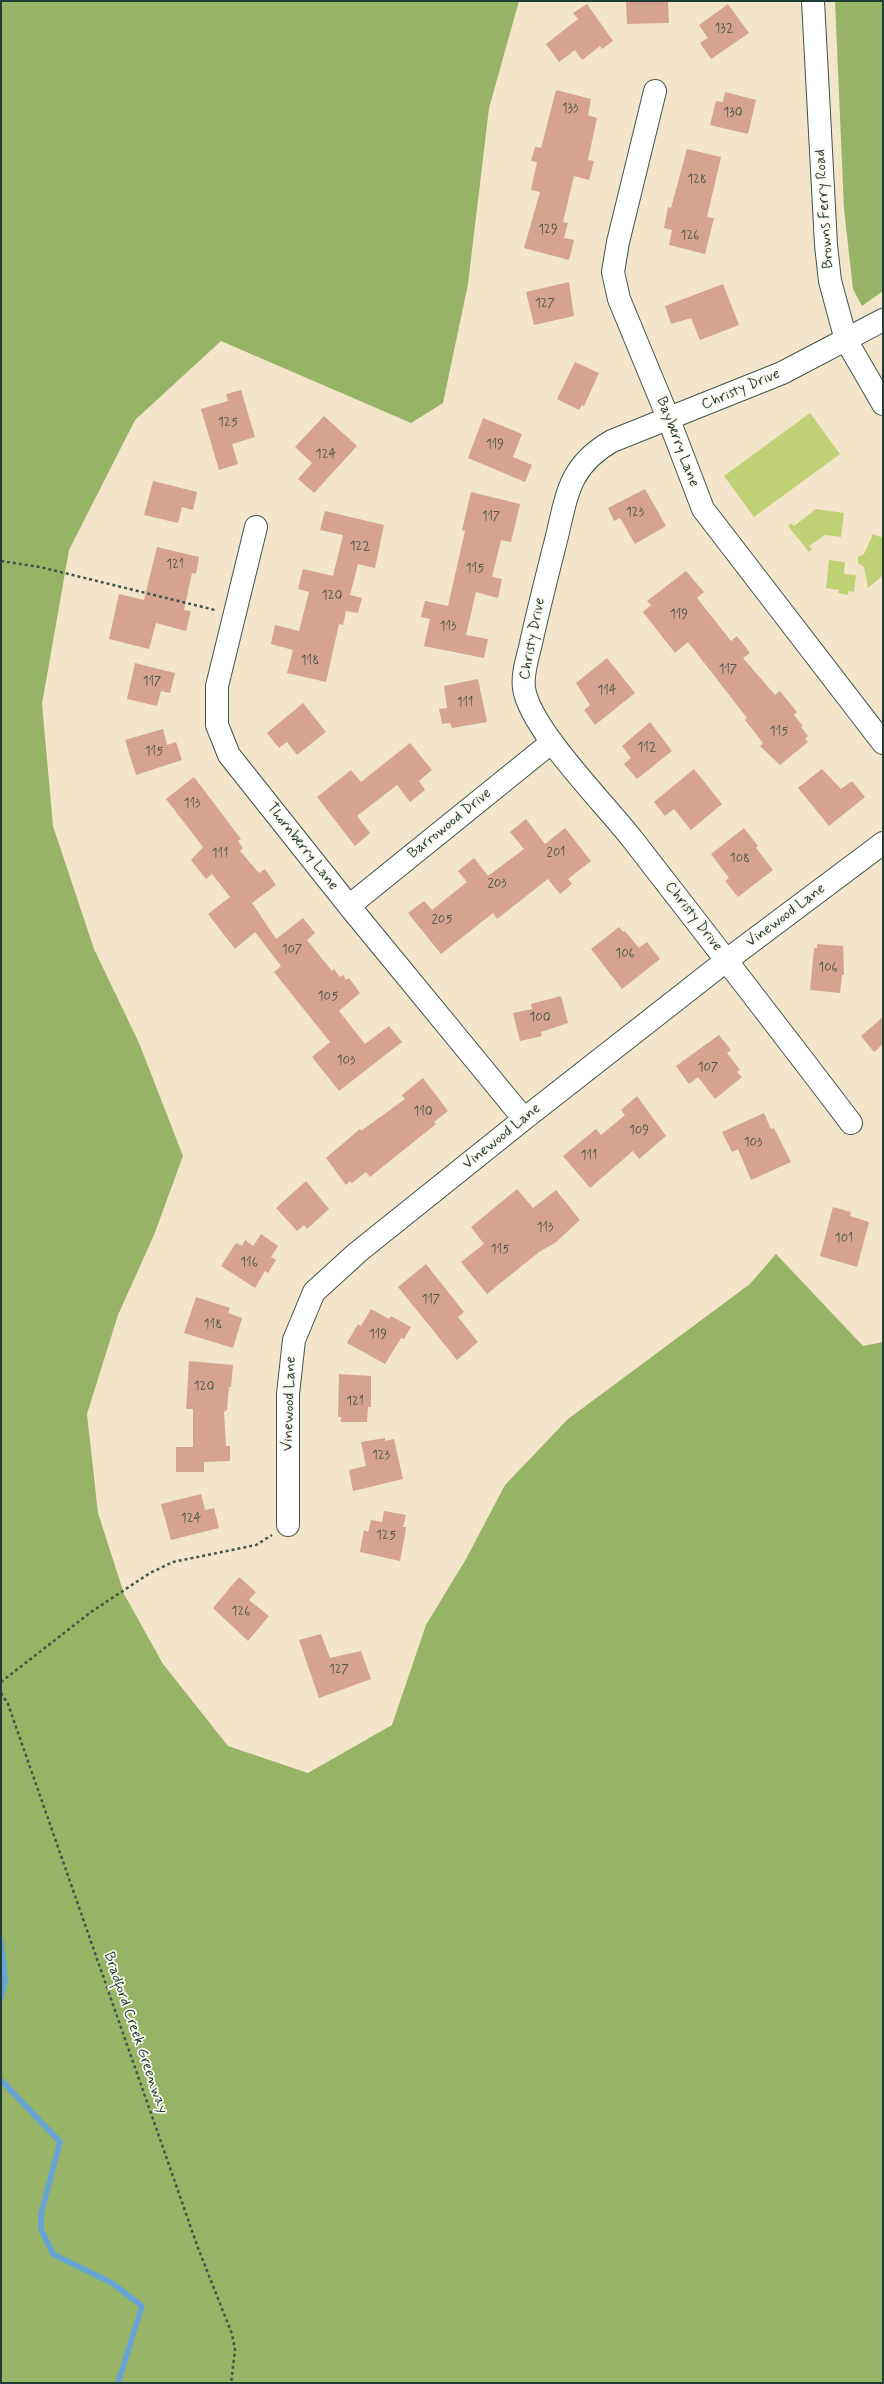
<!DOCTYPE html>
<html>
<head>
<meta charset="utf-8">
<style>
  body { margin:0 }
  #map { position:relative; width:884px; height:2384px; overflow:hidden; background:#f2e5ca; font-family:Mynerve,sans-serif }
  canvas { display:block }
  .frame { position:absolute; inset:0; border:2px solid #1f3d34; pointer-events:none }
</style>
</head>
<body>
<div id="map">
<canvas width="884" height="2384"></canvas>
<div class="frame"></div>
</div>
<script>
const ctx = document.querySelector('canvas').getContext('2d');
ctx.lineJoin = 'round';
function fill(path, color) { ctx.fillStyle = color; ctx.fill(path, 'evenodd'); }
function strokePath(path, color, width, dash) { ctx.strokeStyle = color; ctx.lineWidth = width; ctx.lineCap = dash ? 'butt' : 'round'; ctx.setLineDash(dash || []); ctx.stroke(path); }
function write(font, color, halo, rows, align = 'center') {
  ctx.font = font + ' Mynerve,sans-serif'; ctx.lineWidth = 3.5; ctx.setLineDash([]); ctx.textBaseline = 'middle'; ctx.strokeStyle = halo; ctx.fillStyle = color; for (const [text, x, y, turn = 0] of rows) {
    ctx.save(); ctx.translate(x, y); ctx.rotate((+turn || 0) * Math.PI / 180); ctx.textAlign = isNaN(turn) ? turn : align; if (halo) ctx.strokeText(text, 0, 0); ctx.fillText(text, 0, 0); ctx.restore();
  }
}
fill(new Path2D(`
  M810 413 840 454 754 517 724 476Z
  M816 509 844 513 841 537 825 535 809 546 812 549 809 552 788 526 791 523 794 526Z
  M873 534 883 538V575L868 588 864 567 858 563V557L864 554Z
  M829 560 845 562 844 574 856 575 854 592 848 591V595L838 593 839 590 826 588Z`), '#bfd174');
fill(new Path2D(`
  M1 1H519L489 108 468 284 443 403 411 423 221 341 135 420 69 550 42 704 53 826 94 949 139 1043 183 1156 154 1235 118 1315 87 1414 98 1513 124 1594 163 1664 228 1746 308 1773 392 1725 426 1625 466 1559 505 1485 568 1419 750 1284 776 1254 863 1346 883 1342V2383H1Z
  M835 1H883V291L862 306 853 289 844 209Z`), '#97b366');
strokePath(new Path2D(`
  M1 1940 5 1980 1 1998
  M1 2080 60 2142 41 2214V2229L53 2254 112 2283 142 2306 118 2383`), '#66a3d7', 5.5);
fill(new Path2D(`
  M626 1H668L669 23 627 24Z
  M587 4 613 41 602 49 600 46 582 60 575 50 559 62 546 44 578 19 573 13Z
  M728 4 749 33 711 59 700 43 708 38 699 25Z
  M556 90 591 99 588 115 597 118 588 160 594 161 589 180 574 176 563 222 568 223 564 238 574 240 569 260 524 248 540 192 531 190 537 162 531 161 535 147 541 148Z
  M725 92 756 100 748 134 710 125 716 101 723 102Z
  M687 149 721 157 707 217 714 218 705 254 669 245 672 230 664 228 668 207 671 208Z
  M569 282 574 316 534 325 526 292Z
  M723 284 739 325 700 340 691 318 671 324 665 306Z
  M575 362 599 373 584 406 582 405 579 410 557 399Z
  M241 390 255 437 232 444 238 464 219 470 201 409 228 401 226 394Z
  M324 416 357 446 314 493 298 479 312 463 295 447Z
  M483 418 522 434 513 457 532 465 525 482 468 458Z
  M153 481 197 492 193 510 182 507 178 523 144 515Z
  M645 489 666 526 635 544 620 518 614 521 608 508Z
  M471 492 520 504 511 542 501 540 492 577 502 579 498 598 476 592 466 635 488 639 484 658 424 646 430 619 421 617 425 601 448 606 465 531 462 530Z
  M325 511 384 525 375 568 358 564 350 595 362 598 358 613 346 611 343 625 339 624 326 682 287 673 293 650 271 644 275 625 299 631 309 592 298 589 303 569 333 576 343 535 320 530Z
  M157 547 199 557 196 574 192 573 184 610 191 611 186 631 156 623 149 649 109 639 119 594 144 600Z
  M686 571 704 592 697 598 731 641 737 636 750 653 743 658 775 695 780 691 797 712 794 715 803 726 801 727 808 736 805 739 808 742 780 765 760 746 763 743 745 720 747 718 688 642 675 653 643 612 651 605 647 601Z
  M607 658 635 693 595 725 584 710 590 705 576 683Z
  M135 663 175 673 170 693 161 691 157 706 127 699Z
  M478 679 487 722 452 728 450 723 442 724 439 709 447 708 444 686Z
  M303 703 326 732 297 755 287 742 279 748 267 733Z
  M650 722 672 751 637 779 624 764 631 758 622 746Z
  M163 729 167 745 176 742 182 760 136 775 125 740Z
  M410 743 432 770 419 781 425 790 410 802 397 785 357 816 370 833 355 846 317 797 351 770 361 782Z
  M694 769 722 804 691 830 674 809 665 816 654 802Z
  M822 769 841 789 852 781 865 797 829 826 798 788Z
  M194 777 241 839 238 841 243 848 240 851 259 873 265 869 276 885 252 903 276 939 303 918 315 933 307 940 332 971 334 969 340 977 343 975 346 980 349 978 360 993 339 1011 365 1044 389 1026 402 1042 339 1091 312 1057 330 1042 274 972 281 966 255 932 235 949 208 914 230 897 212 874 206 879 191 860 203 847 166 799Z
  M526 819 545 844 565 828 591 861 568 879 572 884 560 894 548 879 497 919 493 913 441 954 408 913 424 901 432 910 467 882 458 871 474 858 488 876 524 849 510 832Z
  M744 828 758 846 756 848 773 870 738 897 725 881 729 878 711 854Z
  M619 927 623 932 625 931 639 948 647 942 660 959 622 989 591 949Z
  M817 944 843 946 844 975H842L840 993 810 990 814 948H817Z
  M561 996 568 1023 541 1032 542 1036 520 1041 513 1013 532 1009 531 1004Z
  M883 1017V1044L874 1052 861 1036Z
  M719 1035 731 1050 727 1053 740 1070 737 1072 742 1077 715 1099 698 1077 689 1084 676 1066Z
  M423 1078 448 1111 434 1122 436 1124 370 1177 366 1172 352 1183 350 1181 346 1185 326 1158 360 1129 361 1131 405 1099 402 1095Z
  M637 1096 666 1136 639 1159 633 1151 590 1188 563 1156 596 1129 601 1135 625 1115 621 1110Z
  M764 1113 771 1129 774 1128 791 1162 751 1180 738 1149 732 1152 722 1132Z
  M306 1181 329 1209 307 1229 304 1225 297 1231 276 1208Z
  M517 1189 533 1208 556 1190 580 1220 555 1243 539 1252 487 1294 461 1262 484 1244 471 1227Z
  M833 1207 851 1212 850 1216 869 1222 857 1267 820 1256Z
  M261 1234 278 1246 271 1257 276 1260 268 1273 265 1271 255 1288 221 1266 236 1243 242 1246 245 1240 253 1246Z
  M426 1264 464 1312 458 1317 478 1342 457 1360 398 1287Z
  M196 1297 230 1308 228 1313 242 1318 233 1348 184 1333Z
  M371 1309 389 1319 391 1316 411 1327 404 1339 401 1338 385 1364 347 1343 358 1324 361 1326Z
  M189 1361 233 1365 231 1387H229L227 1410 224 1412 226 1446H230V1461L204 1462V1472H176V1447H193V1409H186Z
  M339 1374 371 1376V1407H368L367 1422H341V1417H338Z
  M385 1438V1441L394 1439 403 1479 353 1491 349 1470 366 1466 361 1442Z
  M201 1494 205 1510 214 1508 219 1528 171 1540 161 1504Z
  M384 1511 406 1515 403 1527H406L405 1535 400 1561 360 1552 364 1530 368 1532 371 1520 382 1522Z
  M239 1577 256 1592 249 1600 269 1616 248 1641 213 1608Z
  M321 1634 330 1658 361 1651 371 1679 319 1698 299 1640Z`), '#d5a38e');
const minor = new Path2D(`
  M813 1 826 245 830 281 846 340 883 404
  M655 91 618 242 613 272 619 299 669 420 703 509 883 743
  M256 527 217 686V725L229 755 349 906 524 1119
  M349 906 552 742
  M851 1123C779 1028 706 934 633 840 606 805 529 728 524 688 522 673 528 657 531 643 538 611 546 580 554 548 567 500 565 468 612 441L782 373 883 320
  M288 1525V1394L294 1340 314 1292 358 1252 524 1119 727 960 883 843`);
strokePath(minor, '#3f564a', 24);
strokePath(new Path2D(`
  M1 561 40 567 215 610
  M1 1682 91 1612 150 1573 173 1562 256 1545 272 1535
  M1 1693 8 1704 198 2248 232 2334 235 2350 231 2383`), '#3f564a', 2.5, [3, 3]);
strokePath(minor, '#fff', 22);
write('13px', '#4c564a', null, [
  ["132",724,29],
  ["133",570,109],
  ["130",733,113],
  ["128",697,180],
  ["129",548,230],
  ["126",690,236],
  ["127",545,304],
  ["125",228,423],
  ["119",495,445],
  ["124",326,455],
  ["123",635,513],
  ["117",491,517],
  ["122",360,547],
  ["121",175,565],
  ["115",475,569],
  ["120",332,596],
  ["119",679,615],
  ["113",448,627],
  ["118",310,661],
  ["117",728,670],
  ["117",152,682],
  ["114",607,691],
  ["111",465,703],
  ["115",779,732],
  ["112",647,748],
  ["115",154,752],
  ["113",192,804],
  ["201",556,853],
  ["111",220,854],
  ["108",740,859],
  ["203",497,884],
  ["205",442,920],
  ["107",292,950],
  ["106",625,954],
  ["106",828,968],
  ["105",328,997],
  ["100",540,1018],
  ["103",346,1061],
  ["107",708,1068],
  ["110",423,1112],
  ["109",639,1131],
  ["103",753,1143],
  ["111",589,1156],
  ["113",545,1228],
  ["101",844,1239],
  ["115",500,1250],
  ["116",249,1263],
  ["117",431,1300],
  ["118",213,1325],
  ["119",378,1335],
  ["120",204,1387],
  ["121",355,1402],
  ["123",381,1456],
  ["124",191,1519],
  ["125",386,1536],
  ["126",241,1612],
  ["127",339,1670]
]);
write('15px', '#1f3d34', '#fbf7ec', [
  ["Browns Ferry Road",825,209,-94],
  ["Christy Drive",741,390,-23],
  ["Bayberry Lane",677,442,69],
  ["Christy Drive",533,639,-79],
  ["Barrowood Drive",450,824,-39],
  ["Thornberry Lane",302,847,52],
  ["Vinewood Lane",786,916,-37],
  ["Christy Drive",693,917,52],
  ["Vinewood Lane",502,1137,-39],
  ["Vinewood Lane",290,1404,-88],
  ["Bradford Creek Greenway",135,2033,71]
]);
</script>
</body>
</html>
